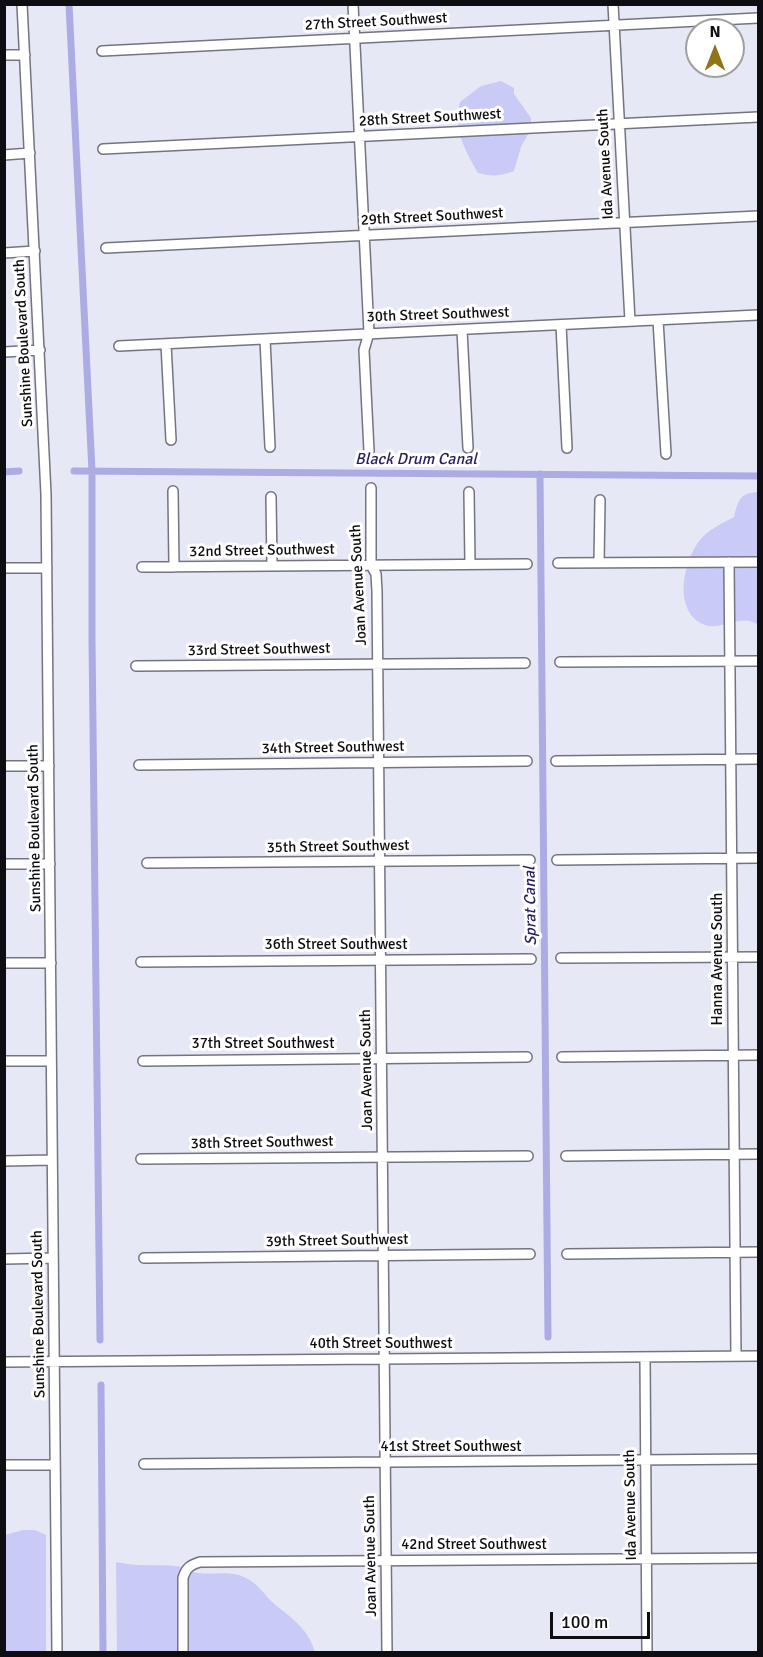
<!DOCTYPE html>
<html>
<head>
<meta charset="utf-8">
<style>
  body { margin:0 }
  #map { position:relative; width:763px; height:1657px; overflow:hidden; background:#e7e8f6; font-family:Signika,sans-serif }
  canvas { display:block }
  .frame { position:absolute; inset:0; border:6px solid #0e0e12; pointer-events:none }
  .north { position:absolute; left:685px; top:18px; width:60px; height:60px; box-sizing:border-box; background:#fff; border:2px solid #9f9fa0; border-radius:50%; rotate:0deg; font-size:16px; font-weight:700; line-height:24px; text-align:center; color:#0e0e12 }
  .north::after { content:''; display:block; margin:auto; width:21px; height:27px; background:#917319; clip-path:polygon(50% 0,100% 100%,50% 72%,0 100%) }
  .scale { position:absolute; left:550px; top:1612px; width:100px; height:27px; box-sizing:border-box; border:3px solid #0e0e12; border-top:0; padding-left:8px; font-size:18px; line-height:21px; white-space:nowrap; color:#0e0e12; -webkit-text-stroke:4px #fff; paint-order:stroke }
</style>
</head>
<body>
<div id="map">
<canvas width="763" height="1657"></canvas>
<div class="frame"></div>
<div class="north">N</div>
<div class="scale">100 m</div>
</div>
<script>
const ctx = document.querySelector('canvas').getContext('2d');
ctx.lineJoin = 'round';
function fill(path, color) { ctx.fillStyle = color; ctx.fill(path, 'evenodd'); }
function strokePath(path, color, width, dash) { ctx.strokeStyle = color; ctx.lineWidth = width; ctx.lineCap = dash ? 'butt' : 'round'; ctx.setLineDash(dash || []); ctx.stroke(path); }
function write(font, color, halo, rows, align = 'center') {
  ctx.font = font + ' Signika,sans-serif'; ctx.lineWidth = 6; ctx.setLineDash([]); ctx.textBaseline = 'middle'; ctx.strokeStyle = halo; ctx.fillStyle = color; for (const [text, x, y, turn = 0] of rows) {
    ctx.save(); ctx.translate(x, y); ctx.rotate((+turn || 0) * Math.PI / 180); ctx.textAlign = isNaN(turn) ? turn : align; if (halo) ctx.strokeText(text, 0, 0); ctx.fillText(text, 0, 0); ctx.restore();
  }
}
fill(new Path2D(`
  M501 81 514 88V94L531 118V129L521 147 514 171C501 176 492 177 478 173 465 150 453 130 460 102L481 86Z
  M758 492V624C756 624 753 622 750 621 736 618 718 630 705 625 672 612 683 561 700 540 709 529 723 523 734 517 738 500 740 493 758 492Z
  M23 1530H35L46 1535V1652H5V1535Z
  M116 1562C138 1567 155 1564 176 1566 184 1567 190 1572 198 1573 211 1575 226 1571 239 1575 258 1581 264 1596 278 1607 295 1620 309 1631 315 1652H117Z`), '#cacaf7');
strokePath(new Path2D(`
  M69 4 92 471V640L100 1340
  M74 471 758 476
  M4 472 19 471
  M540 474 548 1337
  M101 1385 103 1652`), '#acabe4', 7);
const minor = new Path2D(`
  M22 4 46 494 57 1652
  M353 4 369 333 364 350 369 451
  M613 4 630 321
  M102 51 758 18
  M4 55H25
  M103 149 758 117
  M4 155 30 153
  M106 248 758 216
  M4 253 35 251
  M658 320 666 454
  M561 325 567 448
  M462 330 468 448
  M265 339 270 447
  M166 344 171 440
  M119 346 758 315
  M4 352 40 350
  M371 488V565L376 574 377 591 387 1652
  M173 491 174 567
  M469 492 470 564
  M271 497 272 566
  M729 562 736 1356
  M558 563 758 562
  M599 563 600 500
  M142 567 527 564
  M4 568H47
  M560 662 758 661
  M136 666 525 663
  M556 761 758 759
  M139 765 527 761
  M4 766H49
  M557 860 758 858
  M147 863 530 860
  M4 864H50
  M561 958 758 957
  M141 962 531 959
  M4 963H51
  M562 1057 758 1055
  M4 1061H51
  M143 1061 527 1057
  M566 1156 758 1154
  M141 1159 528 1156
  M4 1161 52 1160
  M567 1254 758 1252
  M144 1258 530 1254
  M4 1259 53 1258
  M645 1357 647 1652
  M4 1362 758 1356
  M144 1464 758 1459
  M4 1465H55
  M183 1652V1578C186 1568 190 1565 200 1562L758 1558`);
strokePath(minor, '#747480', 12);
strokePath(minor, '#fff', 9);
write('15px', '#0e0e12', '#fff', [
  ["27th Street Southwest",376,22,-3],
  ["28th Street Southwest",430,118,-3],
  ["Ida Avenue South",606,164,-93],
  ["29th Street Southwest",432,217,-3],
  ["30th Street Southwest",438,315,-2],
  ["Sunshine Boulevard South",24,343,-93],
  ["32nd Street Southwest",262,551,-1],
  ["Joan Avenue South",359,585,-93],
  ["33rd Street Southwest",259,650,-1],
  ["34th Street Southwest",333,748,-1],
  ["Sunshine Boulevard South",35,828,-91],
  ["35th Street Southwest",338,847,-1],
  ["36th Street Southwest",336,945],
  ["Hanna Avenue South",718,959,-90],
  ["37th Street Southwest",263,1044],
  ["Joan Avenue South",367,1070,-91],
  ["38th Street Southwest",262,1143,-1],
  ["39th Street Southwest",337,1241,-1],
  ["Sunshine Boulevard South",39,1314,-91],
  ["40th Street Southwest",381,1344],
  ["41st Street Southwest",451,1447],
  ["Ida Avenue South",631,1505,-91],
  ["42nd Street Southwest",474,1545],
  ["Joan Avenue South",371,1556,-91]
]);
write('italic 16px', '#281d5f', '#fff', [
  ["Black Drum Canal",416,460],
  ["Sprat Canal",531,906,-91]
]);
</script>
</body>
</html>
